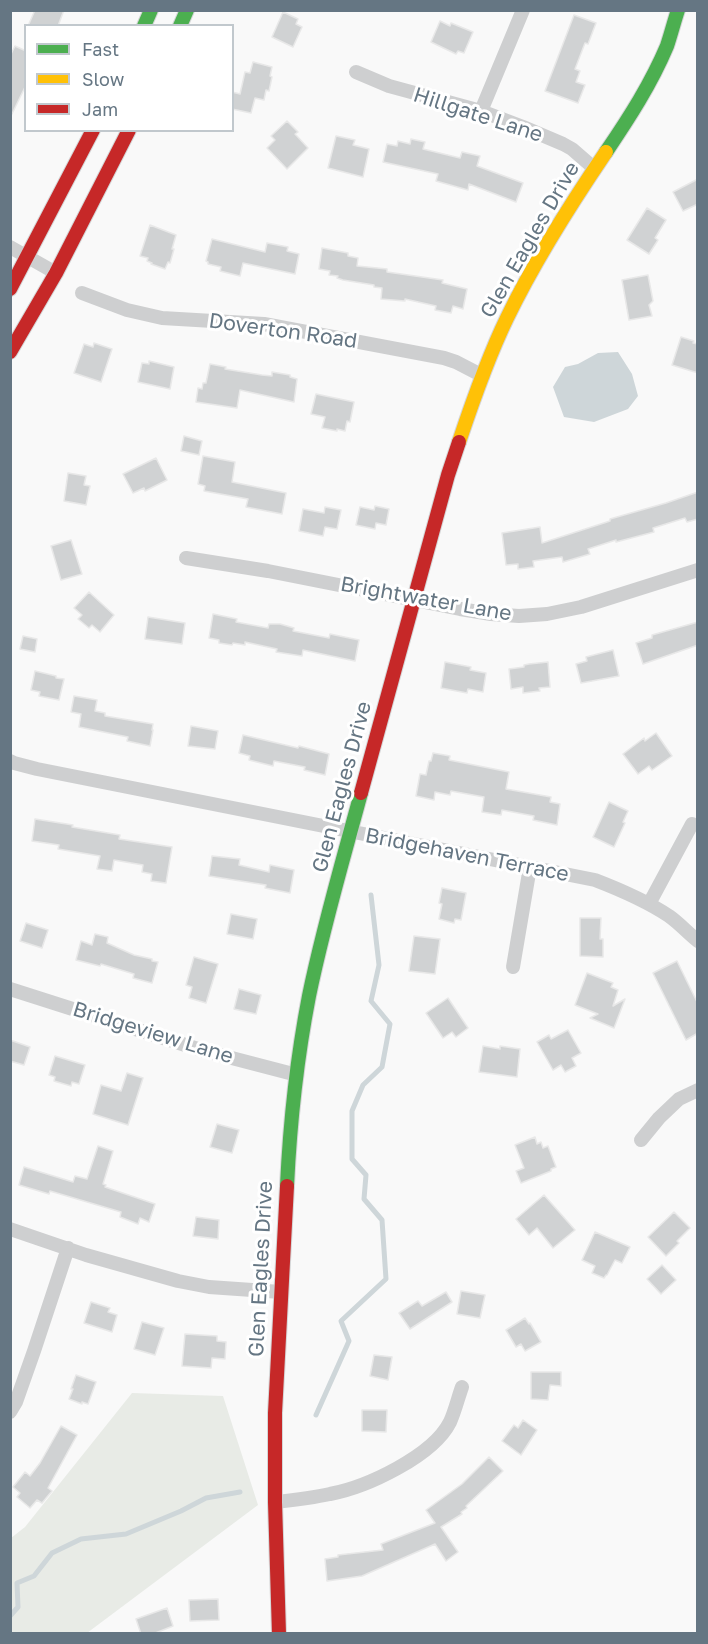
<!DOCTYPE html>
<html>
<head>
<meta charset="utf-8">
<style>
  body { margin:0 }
  #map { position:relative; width:708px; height:1644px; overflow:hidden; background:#f9f9f9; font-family:"Golos Text",sans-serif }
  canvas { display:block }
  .frame { position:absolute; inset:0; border:12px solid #657683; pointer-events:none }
  .legend { position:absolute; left:24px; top:24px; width:210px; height:108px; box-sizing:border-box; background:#fff; border:2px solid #c1c8cd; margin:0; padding:8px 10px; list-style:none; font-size:18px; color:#657683 }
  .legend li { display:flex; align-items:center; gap:12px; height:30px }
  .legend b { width:30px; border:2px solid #c1c8cd }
</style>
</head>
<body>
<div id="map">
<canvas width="708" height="1644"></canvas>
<div class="frame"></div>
<ul class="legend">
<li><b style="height:8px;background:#4caf50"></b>Fast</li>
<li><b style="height:8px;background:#ffc107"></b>Slow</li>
<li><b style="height:8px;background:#c62828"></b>Jam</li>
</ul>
</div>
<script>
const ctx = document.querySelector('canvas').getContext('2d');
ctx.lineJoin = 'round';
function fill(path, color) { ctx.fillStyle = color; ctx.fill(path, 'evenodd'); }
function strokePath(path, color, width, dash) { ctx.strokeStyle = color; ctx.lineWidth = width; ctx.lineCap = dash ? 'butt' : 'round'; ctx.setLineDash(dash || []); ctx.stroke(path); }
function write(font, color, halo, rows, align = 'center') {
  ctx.font = font + ' "Golos Text",sans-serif'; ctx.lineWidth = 6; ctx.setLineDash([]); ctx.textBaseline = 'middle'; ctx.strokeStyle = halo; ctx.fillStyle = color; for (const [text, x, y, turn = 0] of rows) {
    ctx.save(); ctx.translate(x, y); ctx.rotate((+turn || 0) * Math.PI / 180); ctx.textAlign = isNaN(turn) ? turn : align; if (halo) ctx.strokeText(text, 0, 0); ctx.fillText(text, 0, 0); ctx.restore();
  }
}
fill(new Path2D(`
  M132 1393 223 1396 258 1505 87 1633H11V1538L25 1527Z`), '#e8ebe6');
fill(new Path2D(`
  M618 352 632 374 638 396 628 409 594 422 564 417 553 387 565 367 578 364 598 353Z`), '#ced6d9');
strokePath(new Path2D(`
  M316 1415 349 1341 341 1321 386 1279 382 1220 364 1199 366 1175 352 1159V1111L363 1085 382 1067 390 1024 371 1001 379 965 371 895
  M10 1616 18 1607 17 1583 34 1576 52 1553 81 1539 126 1534 181 1511 206 1498 240 1492`), '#ced6d9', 5);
const building = new Path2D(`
  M35 10H64L58 26H28Z
  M283 12 298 19 296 24 302 27 293 47 272 37Z
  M574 15 596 23 588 44 585 43 575 69 580 71 576 82 585 85 578 103 545 91Z
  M440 21 450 26 451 23 473 32 464 53 458 51 456 54 431 42Z
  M15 46 26 51V85L10 118V56Z
  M253 62 272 67 270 76 272 77 269 91 266 90 264 100 255 98 251 113 232 109V92L240 94 245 72 250 73Z
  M287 121 298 132 295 134 308 148 287 169 267 148 275 140 271 136Z
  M336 136 355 140 353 145 369 149 363 177 328 168Z
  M411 139 425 142 423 149 460 158 462 152 480 156 477 166 523 183 516 202 469 184 468 190 436 181 438 174 383 162 387 144 397 146 398 141 410 144Z
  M698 179V204L683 211 673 192Z
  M647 208 666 220 655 238 658 240 649 254 627 240Z
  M150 225 176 235 172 249H174L170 263 168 262 165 269 151 264 152 263 147 261 148 258 140 256Z
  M212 239 265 252 267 243 288 247 287 251 299 254 295 274 243 263 240 276 220 271 221 267 208 264V262L206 261Z
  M322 248 348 253V256L358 258 357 266 387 269V272L443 280 442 283 467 289 463 309 453 306 451 313 435 310 436 306 405 299V301L381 299 382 288 374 287V285L343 280 337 278 338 276 329 275 330 271 319 269Z
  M648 275 653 301 649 305 652 316 629 320 622 280Z
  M681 337 694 341 693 343 698 344V373L672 365Z
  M94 343 112 349 101 382 74 373 84 344 93 347Z
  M149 361 174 367 170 389 138 382 142 363 149 364Z
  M210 364 226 367 225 369 262 375 272 376V372L290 375V377L297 379 294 402 240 390 237 408 196 402 198 388 202 389 203 383H206Z
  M316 394 354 402 350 422 347 421 345 431 337 429V431L322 428 325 417 311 414Z
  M184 436 202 441 199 455 181 451Z
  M203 456 235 462 232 482 286 493 282 514 246 507 248 499 204 491 205 486 198 484Z
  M156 458 167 480 145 491 144 488 133 493 123 474Z
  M68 473 86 476 84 485 90 486 86 505 64 501Z
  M698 492V519L687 522 685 518 653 528 654 532 616 542V540L588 549 590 554 563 562 562 557 533 561 534 567 518 569V564L506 565 502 533 540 527 542 543 610 521V519L666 503Z
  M375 506 389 509 386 525 376 523 375 529 356 525 360 507 374 510Z
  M325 507 341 510 337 529 325 527 323 536 299 531 303 509 324 513Z
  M71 540 82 574 61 580 51 546Z
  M89 592 114 615 100 632 92 625 89 628 78 619 82 615 74 608Z
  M213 614 237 619 236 622 268 628 269 624H280L294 628 293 631 329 638 330 634 359 640 355 661 303 650 302 656 276 652 277 649 245 642V645L233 643 232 645 219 643V640L209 638Z
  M148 617 185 623 182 644 145 639Z
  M698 622V645L643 664 636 643 652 638V635Z
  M23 636 37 639 35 652 20 649Z
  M613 650 619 676 581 683 576 664 587 661 586 657Z
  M445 662 471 667 470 670 486 673 483 692 468 689 467 693 441 688Z
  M548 662 550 687 539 688 540 691 523 693V687L511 689 509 669 524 667V665L529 664Z
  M35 671 56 676V678L64 679 59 700 39 696 40 692 31 690Z
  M74 696 97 700 95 711 105 713V716L153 724 152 730H153L150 746 127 741 128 737 79 727 81 714 71 712Z
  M191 726 218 731 215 749 188 746Z
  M656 733 672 756 652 770 649 766 638 774 623 754 644 738 645 741Z
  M243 735 298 748 299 746 329 754 325 775 304 770 305 767 274 761 273 766 249 760 250 756 239 753Z
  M433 753 450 756 449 760 509 772 506 789 551 797 550 802 560 804 557 825 533 820 534 816 502 810 501 815 482 812 484 797 451 791 450 795 435 792 434 800 416 796 420 774 426 775 429 761H431Z
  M609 802 628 811 623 822 625 823 614 847 593 837Z
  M35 819 73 825 72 827 120 835 119 839 172 847 166 883 151 881 152 874 142 872 143 865 114 860 112 871 97 869 100 856 58 849 59 845 32 841Z
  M212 856 240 859 239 865 269 872 270 865 294 870 290 893 265 888 266 885 209 876Z
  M442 888 466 893 461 920 455 919 454 923 439 919 442 904 439 903Z
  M231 914 257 919 253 939 227 934Z
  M580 918H601L600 939H603V957L580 956Z
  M26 923 48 930 42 948 20 941Z
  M95 934 108 937 107 943 134 955 152 959V961L158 962 152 983 133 978 134 974 101 964 100 966 76 960 81 941 92 945Z
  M414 936 440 939 435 974 409 971Z
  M194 957 218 964 206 1003 189 998 192 987 186 985Z
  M677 961 698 1004V1033L686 1040 653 973Z
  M587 973 613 983 611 987 618 990 613 1006 625 999 614 1028 590 1018 598 1014 575 1005Z
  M239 989 261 995 256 1014 234 1009Z
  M448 998 468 1028 456 1037 452 1032 443 1038 426 1013Z
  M568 1030 581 1053 572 1058 576 1066 565 1072 561 1065 553 1070 537 1042 549 1035 551 1039Z
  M10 1040 30 1047 24 1065 10 1061Z
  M483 1046 500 1049V1046L520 1049 517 1077 479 1072Z
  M55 1056 85 1065 79 1084 72 1082 71 1086 54 1081 55 1077 49 1075Z
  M127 1073 143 1078 128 1125 93 1114 101 1085 121 1091Z
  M217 1124 239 1130 232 1153 210 1147Z
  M535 1137 537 1144 541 1142 543 1148 548 1146 556 1167 551 1169V1171L521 1183 516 1171 524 1168 515 1145Z
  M98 1146 113 1151 103 1184 106 1185 105 1187 155 1204 149 1222 140 1218 138 1224 120 1217 121 1212 50 1191 49 1194 19 1185 24 1167 73 1182 75 1176 87 1179Z
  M544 1195 575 1230 553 1248 537 1228 529 1235 516 1219Z
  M674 1212 690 1228 677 1241 679 1243 666 1256 648 1237Z
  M196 1217 219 1220 218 1239 193 1236Z
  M595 1232 630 1247 622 1263 615 1260 607 1275H606L604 1278 592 1273 595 1266 582 1260Z
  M662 1265 676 1280 661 1294 647 1279Z
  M461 1291 485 1295 480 1318 457 1314Z
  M446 1292 452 1302 410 1329 399 1313 418 1301 422 1306Z
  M91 1302 110 1308 108 1312 117 1315 112 1332 84 1323Z
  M525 1318 529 1324 530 1323 541 1342 525 1351 521 1344 516 1347 506 1330Z
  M142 1322 164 1328 155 1355 134 1349Z
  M185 1334 217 1336V1341L226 1342 225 1359 212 1358 211 1368 182 1366Z
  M374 1355 392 1357 388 1380 370 1376Z
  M531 1372H561V1386L550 1385 548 1400 531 1399Z
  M76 1375 96 1382 88 1404 82 1402V1404L69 1399 73 1389H71Z
  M362 1410H387L386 1432 362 1431Z
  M523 1420 537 1430 521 1455 502 1441 514 1425 518 1428Z
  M61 1426 77 1435 48 1488 52 1491 42 1503 37 1500 30 1508 17 1497 20 1493 13 1487 25 1472 30 1476 40 1463Z
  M489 1457 503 1471 466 1506 467 1508 461 1512 462 1514 441 1527 458 1552 446 1561 435 1544 362 1576 327 1581 325 1559 338 1557V1555L383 1550 381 1544 435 1523 426 1510 462 1484Z
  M218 1599 219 1620 190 1621 189 1600Z
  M167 1608 173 1626 153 1634H141L136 1619Z`);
fill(building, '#d0d2d3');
strokePath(building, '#e8e8e8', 1.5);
const fast = new Path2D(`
  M144 26 151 10
  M180 26 187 10
  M606 152C629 118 651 84 667 46 671 34 674 22 678 10
  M287 1186C290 1122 297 1058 309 996 323 927 343 860 361 793`);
const slow = new Path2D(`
  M459 442C473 400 488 357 507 318 535 260 570 205 606 152`);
const jam = new Path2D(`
  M10 289 93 130
  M10 352 56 273 129 130
  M361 793 448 475 459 442
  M279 1634 275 1502V1413L287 1186`);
strokePath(fast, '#d5d6d7', 16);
strokePath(slow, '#d5d6d7', 16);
strokePath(jam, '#d5d6d7', 16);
strokePath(new Path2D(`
  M356 72 389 86 481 111 523 127 563 144 572 149 595 169
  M481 111 523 10
  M10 247 56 273
  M82 293 127 310 162 318 264 324 444 358 456 362 483 376
  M186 558 268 571 460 609 491 614 519 616 547 614 581 607 698 570
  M10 761 14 763 37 769 595 880C621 890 645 900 669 916 679 923 688 933 698 941
  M649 904 692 824
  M513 967 530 867
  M10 989 201 1050 297 1075
  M641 1140 659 1118 679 1099 698 1090
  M10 1229 86 1255 178 1281 209 1287 281 1292
  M10 1412 16 1402 34 1351 68 1248
  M275 1502C294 1500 312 1498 330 1494 367 1487 433 1456 450 1422 455 1411 458 1398 462 1387`), '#cecfd0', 14);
strokePath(fast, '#4caf50', 14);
strokePath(slow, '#ffc107', 14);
strokePath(jam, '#c62828', 14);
write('21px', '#657683', '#fff', [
  ["Hillgate Lane",478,115,18],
  ["Glen Eagles Drive",530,240,-60],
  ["Doverton Road",283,331,8],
  ["Brightwater Lane",426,599,10],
  ["Glen Eagles Drive",342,787,-75],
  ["Bridgehaven Terrace",467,855,11],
  ["Bridgeview Lane",153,1033,17],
  ["Glen Eagles Drive",261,1269,-87]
]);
</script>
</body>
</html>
